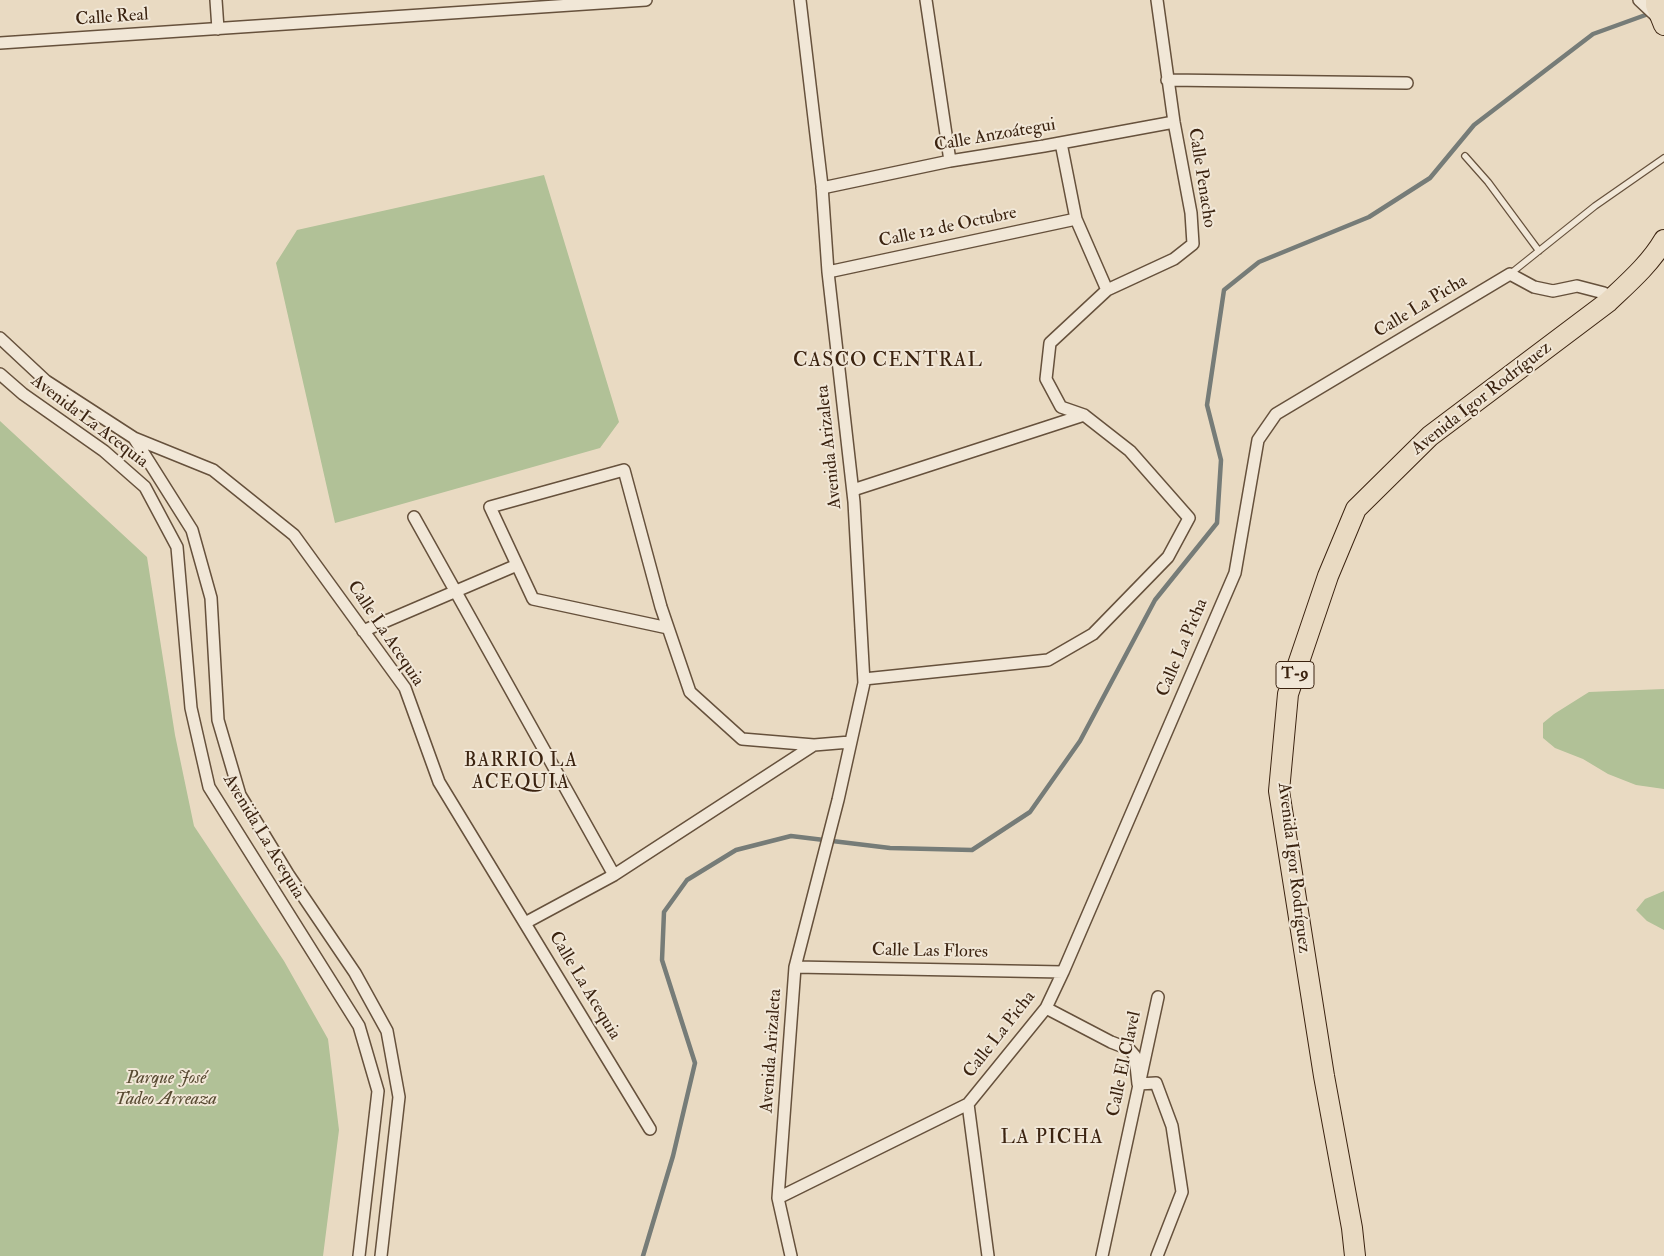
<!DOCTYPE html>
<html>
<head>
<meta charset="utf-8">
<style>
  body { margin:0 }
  canvas { display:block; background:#e9dac2 }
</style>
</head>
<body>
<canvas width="1664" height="1256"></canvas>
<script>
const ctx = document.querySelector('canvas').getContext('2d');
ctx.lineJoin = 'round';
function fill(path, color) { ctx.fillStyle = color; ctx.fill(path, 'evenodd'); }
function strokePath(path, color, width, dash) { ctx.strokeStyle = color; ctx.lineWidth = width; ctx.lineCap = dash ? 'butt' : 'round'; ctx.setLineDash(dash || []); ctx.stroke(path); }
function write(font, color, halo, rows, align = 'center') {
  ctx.font = font + ' "IM FELL Double Pica",serif'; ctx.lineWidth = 4; ctx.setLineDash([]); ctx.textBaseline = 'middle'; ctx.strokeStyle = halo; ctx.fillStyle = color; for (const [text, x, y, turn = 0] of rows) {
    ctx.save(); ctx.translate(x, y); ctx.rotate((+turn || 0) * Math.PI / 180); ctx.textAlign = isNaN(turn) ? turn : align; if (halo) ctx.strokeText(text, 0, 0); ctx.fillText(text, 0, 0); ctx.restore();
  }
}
fill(new Path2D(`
  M544 175 619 422 600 448 335 523 276 263 297 230Z
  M0 421 147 557 175 735 194 826 284 961 328 1039 339 1130 323 1256H0Z
  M1664 689V789L1636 785 1608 774 1583 759 1555 748 1543 738V723L1554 714 1589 692Z
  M1664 891V930L1647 921 1636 910 1645 899Z`), '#b1c197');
strokePath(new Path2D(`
  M643 1256 673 1156 695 1063 662 960 664 912 687 880 736 850 791 836 890 848 972 850 1030 812 1080 741 1155 600 1217 523 1221 460 1207 405 1224 290 1259 262 1369 217 1430 178 1474 125 1593 34 1651 13`), '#767c78', 4.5);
const service = new Path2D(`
  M1465 156 1488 182 1539 251
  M1510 274 1595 206 1664 158`);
const minor = new Path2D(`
  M216 0 218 29
  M926 0 950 161
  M1639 0 1656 16
  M0 43 646 0
  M1167 80 1407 83
  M1061 143 1076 219 1107 290
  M822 188 950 161 1044 146 1174 122
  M828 272 1076 219
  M0 338 46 381 134 438 213 470 294 535 405 688 439 782 650 1129
  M0 374 23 394 104 451 145 487 177 547 191 708 209 787 359 1026 378 1091 359 1256
  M134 438 192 530 211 598 218 720 240 795 288 874 355 973 387 1031 399 1097 381 1256
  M853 490 1084 415
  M414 517 614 875
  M668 628 533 599 490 507 624 470 661 607 690 692 742 739 814 745
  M363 631 517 565
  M864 679 1048 660 1093 634 1168 557 1189 518 1130 451 1084 415 1061 407 1046 379 1050 343 1107 290 1174 259 1193 244 1191 213 1174 122 1157 0
  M525 923 614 875 814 745 850 742
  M795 967 1063 972
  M1046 1008 1111 1042 1129 1049 1135 1056 1138 1084 1156 1083 1172 1126 1182 1192 1157 1256
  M968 1104 988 1256
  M778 1198 968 1104 1046 1008 1063 972 1235 573 1258 440 1276 414 1510 274 1534 287 1553 291 1577 286 1604 293 1608 302
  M791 1256 778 1198 795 967 838 800 864 683 854 502 828 272 822 186 800 0
  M1102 1256 1158 997`);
const trunk = new Path2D(`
  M1656 0V5L1664 25
  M1355 1256 1352 1228 1324 1076 1279 791 1288 694 1328 576 1356 509 1430 436 1608 302C1628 283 1650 264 1664 240`);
strokePath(service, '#66513c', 8);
strokePath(minor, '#66513c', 14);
strokePath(trunk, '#3b2310', 22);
strokePath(service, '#f1e7d7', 5.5);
strokePath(minor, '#f1e7d7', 11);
strokePath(trunk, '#e9dac2', 20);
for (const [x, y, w] of [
  [1295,675,38]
]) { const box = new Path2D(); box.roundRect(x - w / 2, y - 13.5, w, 27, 4); ctx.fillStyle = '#f1e7d7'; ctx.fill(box); strokePath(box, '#3b2310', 1); }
write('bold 16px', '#3b2310', null, [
  ["T-9",1295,675]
]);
write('18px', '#3b2310', '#f1e7d7', [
  ["Calle Real",112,18,-4],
  ["Calle Anzoátegui",995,136,-10],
  ["Calle Penacho",1201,178,81],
  ["Calle 12 de Octubre",948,228,-12],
  ["Calle La Picha",1421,307,-31],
  ["Avenida Igor Rodríguez",1482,399,-38],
  ["Avenida La Acequia",89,422,37],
  ["Avenida Arizaleta",830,447,-96],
  ["Calle La Acequia",385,634,56],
  ["Calle La Picha",1183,648,-67],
  ["Avenida La Acequia",263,837,59],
  ["Avenida Igor Rodríguez",1293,868,83],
  ["Calle Las Flores",930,952,1],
  ["Calle La Acequia",584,986,59],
  ["Calle La Picha",1000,1035,-52],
  ["Avenida Arizaleta",772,1051,-86],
  ["Calle El Clavel",1125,1064,-78]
]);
write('italic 18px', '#584a32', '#f1e7d7', [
  ["Parque José",166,1079],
  ["Tadeo Arreaza",166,1100]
]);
ctx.letterSpacing = '1px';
write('19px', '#3b2310', '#f1e7d7', [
  ["BARRIO LA",521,762],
  ["ACEQUIA",521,784]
]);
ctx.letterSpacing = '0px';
ctx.letterSpacing = '1px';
write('20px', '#3b2310', '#f1e7d7', [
  ["CASCO CENTRAL",888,362],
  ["LA PICHA",1052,1139]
]);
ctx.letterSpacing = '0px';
</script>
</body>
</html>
